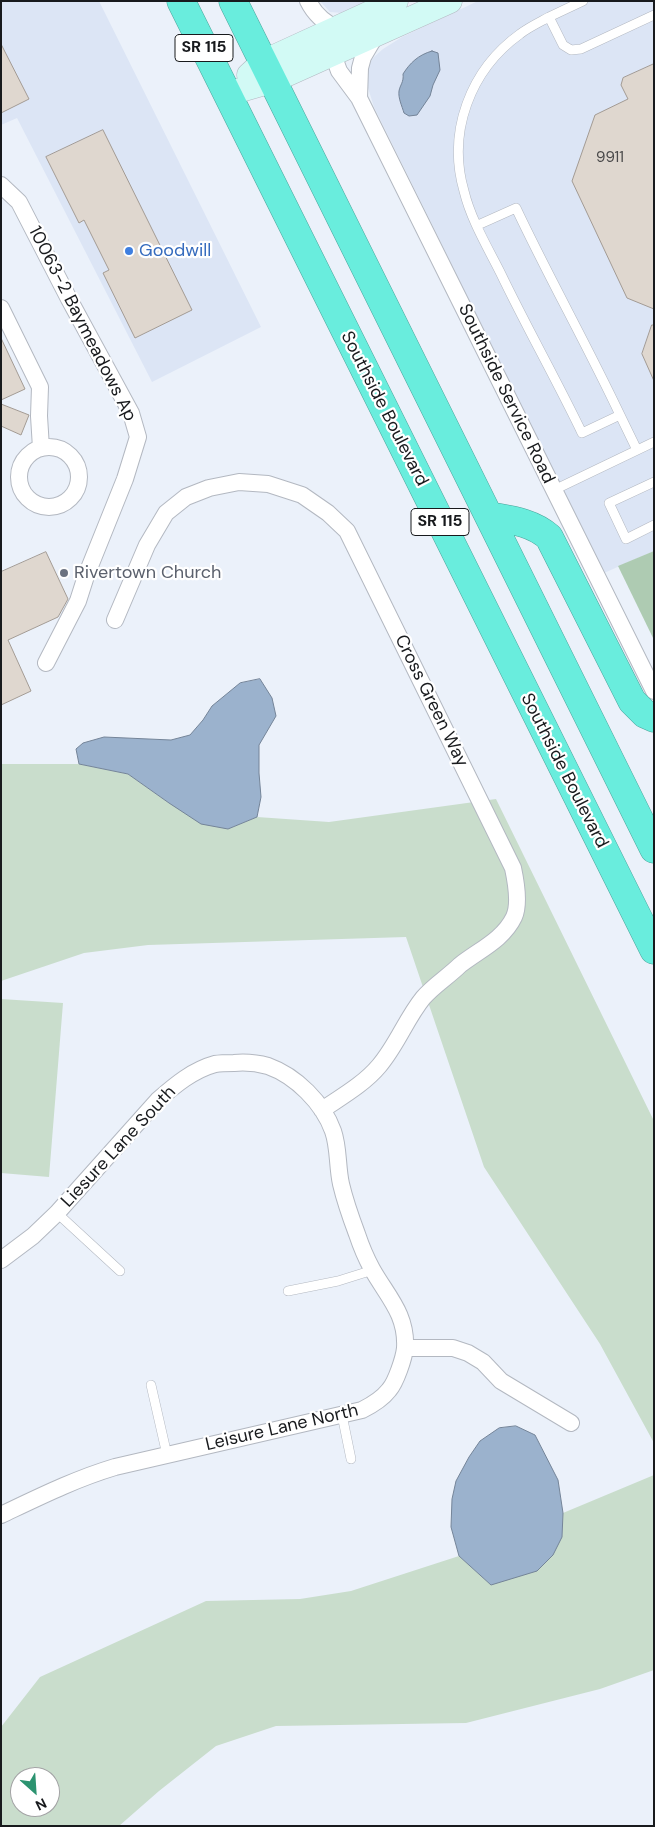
<!DOCTYPE html>
<html>
<head>
<meta charset="utf-8">
<style>
  body { margin:0 }
  #map { position:relative; width:655px; height:1827px; overflow:hidden; background:#ebf1fa; font-family:"DM Sans",sans-serif }
  canvas { display:block }
  .frame { position:absolute; inset:0; border:2px solid #181a1d; pointer-events:none }
  .north { position:absolute; left:10px; top:1767px; width:50px; height:50px; box-sizing:border-box; background:#fff; border:1px solid #a3a3a5; border-radius:50%; rotate:154deg; font-size:14px; font-weight:700; line-height:20px; text-align:center; color:#181a1d }
  .north::after { content:''; display:block; margin:auto; width:18px; height:22px; background:#2c9370; clip-path:polygon(50% 0,100% 100%,50% 72%,0 100%) }
</style>
</head>
<body>
<div id="map">
<canvas width="655" height="1827"></canvas>
<div class="frame"></div>
<div class="north">N</div>
</div>
<script>
const ctx = document.querySelector('canvas').getContext('2d');
ctx.lineJoin = 'round';
function fill(path, color) { ctx.fillStyle = color; ctx.fill(path, 'evenodd'); }
function strokePath(path, color, width, dash) { ctx.strokeStyle = color; ctx.lineWidth = width; ctx.lineCap = dash ? 'butt' : 'round'; ctx.setLineDash(dash || []); ctx.stroke(path); }
function write(font, color, halo, rows, align = 'center') {
  ctx.font = font + ' "DM Sans",sans-serif'; ctx.lineWidth = 4.5; ctx.setLineDash([]); ctx.textBaseline = 'middle'; ctx.strokeStyle = halo; ctx.fillStyle = color; for (const [text, x, y, turn = 0] of rows) {
    ctx.save(); ctx.translate(x, y); ctx.rotate((+turn || 0) * Math.PI / 180); ctx.textAlign = isNaN(turn) ? turn : align; if (halo) ctx.strokeText(text, 0, 0); ctx.fillText(text, 0, 0); ctx.restore();
  }
}
fill(new Path2D(`
  M1 1H99L261 327 152 382 17 118 1 125Z
  M320 1H367L342 13 330 12Z
  M478 1H654V551L604 573 374 107 368 88 366 73 368 65 374 57 383 49 402 37Z`), '#dce5f5');
fill(new Path2D(`
  M1 764H79L128 774 169 803 228 829 257 817 329 822 496 799 654 1121V1443L600 1344 484 1167 406 937 148 945 84 953 1 981Z
  M1 999 63 1003 49 1177 1 1173Z
  M654 1475V1670L600 1689 466 1723 276 1726 216 1746 159 1791 119 1826H1V1727L40 1677 206 1601 300 1599 351 1591 459 1556 491 1585 562 1537 563 1513ZM20 1777H50V1807H20Z`), '#c9ddcc');
fill(new Path2D(`
  M654 551V640L618 566Z`), '#aecbb2');
const water = new Path2D(`
  M432 51 438 53 440 70 433 85 430 96 417 115 409 116 404 113C402 106 398 98 399 91 400 85 404 82 403 74 410 63 418 55 432 51Z
  M260 679 272 698 276 716 259 745V773L261 797 257 817 228 829 201 824 169 803 128 774 79 764 76 749 83 743 104 737 171 740 190 735 203 720 212 706 240 683Z
  M516 1426 535 1435 558 1480 563 1513 562 1537 553 1555 537 1571 491 1585 459 1556 451 1527 452 1499 456 1481 469 1457 480 1441 499 1428Z`);
fill(water, '#9bb2cd');
strokePath(water, '#748498', 1);
const building = new Path2D(`
  M1 44 29 99 1 113Z
  M654 64V309L627 298 572 181 595 115 628 99 621 85 623 78Z
  M103 130 192 310 135 338 103 273 109 270 84 220 79 223 46 157Z
  M652 325H654V381L642 354Z
  M1 338 25 389 1 400Z
  M1 404 29 415 21 435 1 426Z
  M46 552 68 599 58 617 8 640 31 691 1 705V572Z`);
fill(building, '#dfd7cf');
strokePath(building, '#a39b94', 1);
const lane = new Path2D(`
  M583 1 549 17 563 45 571 50 581 49 654 15
  M549 17C540 22 529 27 520 34 470 70 447 132 464 191 471 220 488 248 501 274 527 328 556 379 582 433L620 415 637 450
  M478 225 516 208C549 278 587 345 620 415
  M654 482 609 503 626 539 654 525
  M554 490 654 442
  M57 1213 120 1271
  M288 1291 338 1281 373 1270
  M151 1385 167 1455
  M342 1415 351 1459`);
const street = new Path2D(`
  M308 1C315 15 324 23 338 29
  M330 46 339 71 359 98 654 691
  M359 98 360 68 363 57 376 35
  M1 185 19 202 69 299 131 413 138 437 125 479 86 576 78 601 46 663
  M1 308 40 387 39 416 41 448
  M19 477a30 30 0 1 1 60 0a30 30 0 1 1-60 0Z
  M115 620 147 545 166 513 186 497 209 488 239 482 268 484 302 495 328 513 347 531 513 868C516 882 520 904 514 917 503 940 479 950 460 965 449 976 433 986 423 998 406 1019 397 1045 379 1066 364 1084 341 1097 322 1110
  M1 1260 33 1236 57 1213 158 1100C175 1085 193 1070 215 1064 221 1063 228 1063 234 1063 245 1062 257 1063 268 1066 296 1076 323 1103 333 1131 339 1148 337 1166 341 1184 345 1201 351 1218 357 1234 361 1246 366 1258 372 1269 387 1296 407 1314 405 1348 404 1358 396 1382 389 1390 382 1399 372 1405 362 1410L115 1467C75 1479 39 1497 1 1515
  M405 1348H453L468 1353 483 1362 501 1381 571 1423`);
const secondary = new Path2D(`
  M249 75 263 62 396 1
  M227 94 272 81 450 1`);
const highway = new Path2D(`
  M181 1 654 950
  M233 1 654 849
  M489 516C511 520 532 522 549 537L632 701 645 714 654 718`);
strokePath(lane, '#b3b8c1', 10);
strokePath(street, '#b3b8c1', 18);
strokePath(secondary, '#b3b8c1', 25);
strokePath(highway, '#4da39a', 29);
strokePath(lane, '#fff', 9);
strokePath(street, '#fff', 16);
strokePath(secondary, '#d2faf5', 24);
strokePath(highway, '#69eddd', 28);
for (const [x, y, r, color] of [
  [129,251,5,"#3f7fe0"],
  [64,573,5,"#6b7280"]
]) { const dot = new Path2D(); dot.arc(x, y, r, 0, 2 * Math.PI); ctx.fillStyle = color; ctx.fill(dot); strokePath(dot, '#fff', 2); }
write('15px', '#4a494a', null, [
  ["9911",610,158]
]);
for (const [x, y, w] of [
  [204,48,58],
  [440,522,58]
]) { const box = new Path2D(); box.roundRect(x - w / 2, y - 13.5, w, 27, 4); ctx.fillStyle = '#fff'; ctx.fill(box); strokePath(box, '#181a1d', 1); }
write('bold 16px', '#181a1d', null, [
  ["SR 115",204,48],
  ["SR 115",440,522]
]);
write('18px', '#366cbe', '#fff', [
  ["Goodwill",139,251]
], 'left');
write('18px', '#181a1d', '#fff', [
  ["10063-2 Baymeadows Ap",82,324,63],
  ["Southside Service Road",506,394,64],
  ["Southside Boulevard",384,409,63],
  ["Cross Green Way",431,701,64],
  ["Southside Boulevard",564,771,63],
  ["Liesure Lane South",119,1147,-47],
  ["Leisure Lane North",282,1428,-13]
]);
write('18px', '#5b616d', '#fff', [
  ["Rivertown Church",74,573]
], 'left');
</script>
</body>
</html>
